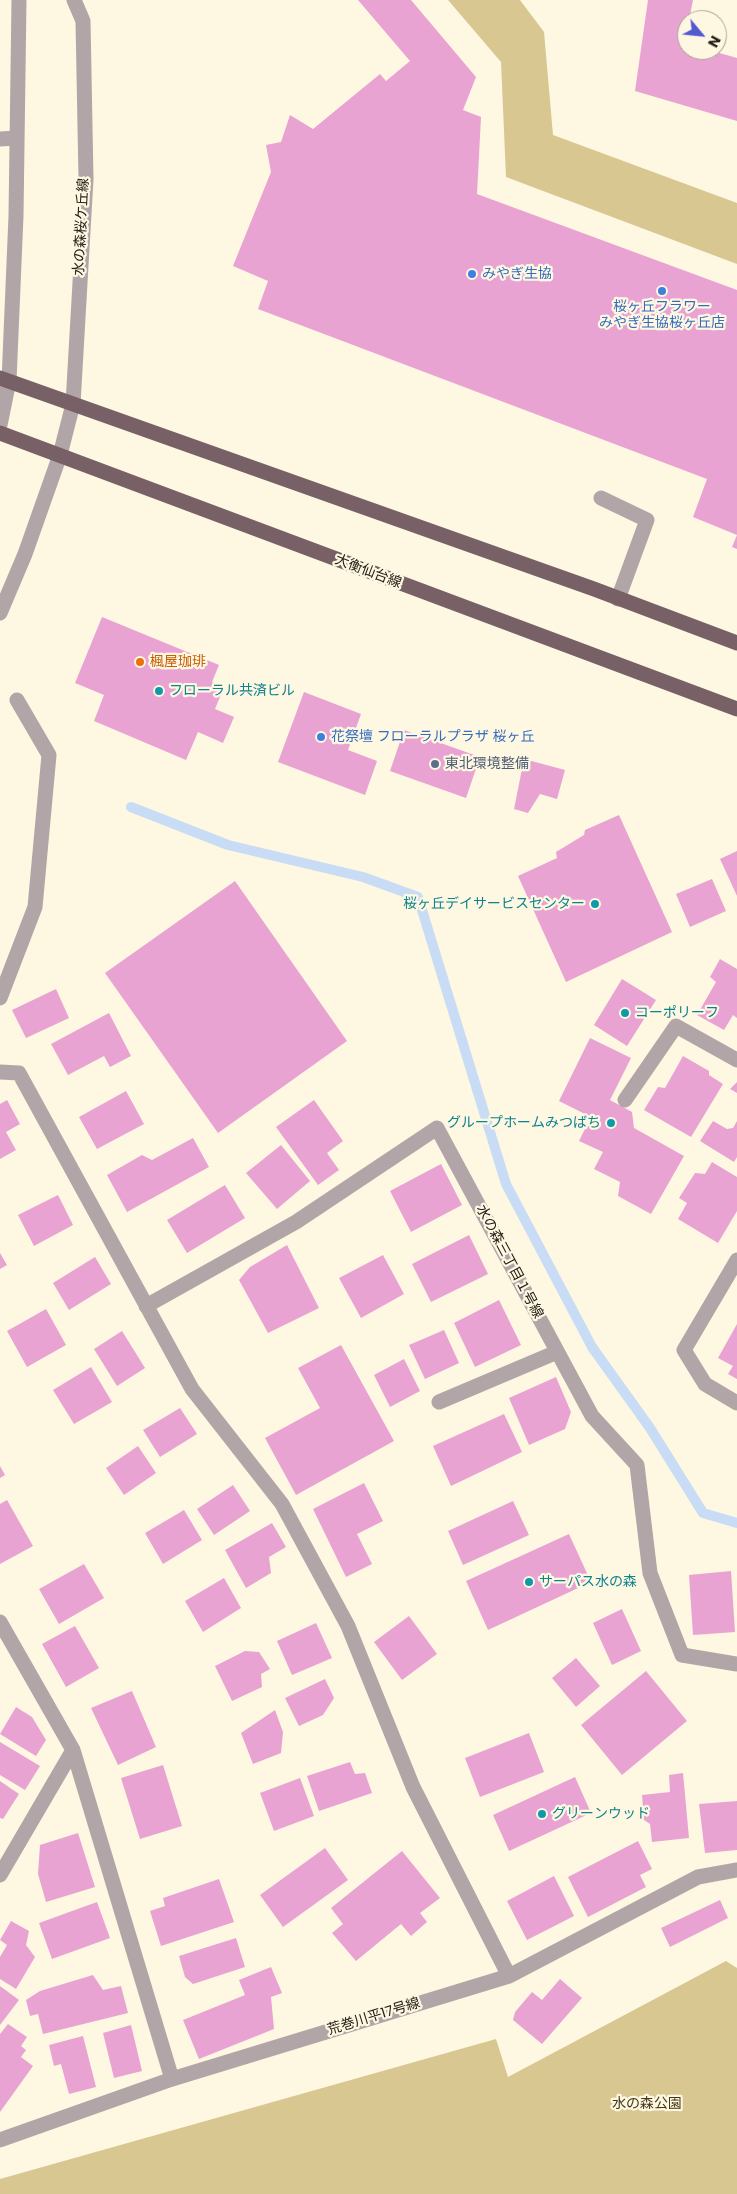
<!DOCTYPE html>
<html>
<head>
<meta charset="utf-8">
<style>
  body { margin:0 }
  #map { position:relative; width:737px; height:2194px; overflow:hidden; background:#fef7e2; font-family:Poppins,sans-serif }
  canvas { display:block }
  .north { position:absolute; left:677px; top:10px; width:50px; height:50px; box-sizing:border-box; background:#fef7e2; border:1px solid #a7a191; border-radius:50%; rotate:118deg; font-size:14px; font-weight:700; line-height:20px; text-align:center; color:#242017 }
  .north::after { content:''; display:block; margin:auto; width:18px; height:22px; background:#5359cf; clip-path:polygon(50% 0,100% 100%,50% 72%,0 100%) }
</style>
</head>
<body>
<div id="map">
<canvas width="737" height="2194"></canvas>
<div class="north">N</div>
</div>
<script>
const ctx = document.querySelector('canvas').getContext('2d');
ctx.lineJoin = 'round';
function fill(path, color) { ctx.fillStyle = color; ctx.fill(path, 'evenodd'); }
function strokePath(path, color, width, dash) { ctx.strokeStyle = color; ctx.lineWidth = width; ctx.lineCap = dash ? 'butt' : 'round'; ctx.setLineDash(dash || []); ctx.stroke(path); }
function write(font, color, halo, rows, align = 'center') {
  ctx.font = font + ' Poppins,"Noto Sans JP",sans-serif'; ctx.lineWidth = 4.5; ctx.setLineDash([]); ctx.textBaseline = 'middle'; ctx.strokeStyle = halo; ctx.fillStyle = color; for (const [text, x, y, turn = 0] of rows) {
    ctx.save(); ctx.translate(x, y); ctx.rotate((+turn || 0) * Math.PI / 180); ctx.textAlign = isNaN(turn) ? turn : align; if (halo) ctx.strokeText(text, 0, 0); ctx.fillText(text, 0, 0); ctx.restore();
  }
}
fill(new Path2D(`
  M448 0H520L544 32 553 135 737 203V264L506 177 501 62Z
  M726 1961 737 1968V2194H0V2179L496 2039 508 2077Z`), '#d8c791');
strokePath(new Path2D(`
  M131 807 228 845 363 877 418 897 506 1184 592 1347 650 1428 703 1513 737 1523`), '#c8dcf5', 10);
fill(new Path2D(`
  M358 0H411L476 77 463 110 481 117 477 194 737 290V535L693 517 707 479 258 309 268 281 233 266 271 172 266 145 281 142 290 115 313 129 380 74 386 81 410 61Z
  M648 0H693L689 20H687L685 43H687V50H709L737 58V121L635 91Z
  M737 535V549L732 547Z
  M102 617 219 665 212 682 224 687 215 709 234 717 223 743 198 732 186 760 94 721 104 695 75 683Z
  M304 692 361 714 348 750 377 761 365 795 278 762Z
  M404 730 480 757 466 798 390 771Z
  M524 759 565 770 557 799 540 794 528 813 514 809Z
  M619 815 672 932 566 982 518 876 557 858 556 852 584 835 585 830Z
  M737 851V896L720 859Z
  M712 879 726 911 690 927 676 894Z
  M235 881 347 1041 218 1133 105 973Z
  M720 959 737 969V1018L733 1015 724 1030 697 1015 716 982 710 977Z
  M622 979 656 1000 627 1046 594 1025Z
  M56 989 69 1018 26 1038 12 1010Z
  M109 1013 131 1056 110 1067 104 1056 68 1075 51 1044Z
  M590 1038 631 1058 610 1100 632 1112 634 1128 684 1156 651 1214 618 1196 620 1182 594 1169 603 1152 579 1141 591 1117 559 1101Z
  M683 1056 709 1071V1075L723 1084 691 1137 644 1110 658 1087 665 1088Z
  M737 1082V1093L730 1089Z
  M126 1091 144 1124 97 1149 79 1117Z
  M7 1100 20 1124 6 1132 16 1150 0 1159V1104Z
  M314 1100 343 1141 327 1153 339 1170 318 1185 276 1127Z
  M713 1121 727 1129 733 1128 737 1121V1157L734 1162 700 1141Z
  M193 1138 209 1167 127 1212 107 1175 142 1155 152 1160Z
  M281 1145 310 1181 277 1209 246 1173Z
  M712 1162 737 1177V1211L718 1243 678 1219 687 1203 679 1198 695 1173 705 1174Z
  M441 1164 462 1205 411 1232 390 1191Z
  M225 1185 245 1218 187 1253 167 1220Z
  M58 1195 73 1225 34 1246 18 1215Z
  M469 1235 488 1274 431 1302 412 1264Z
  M287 1245 319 1308 268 1333 239 1280 250 1267Z
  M0 1253 7 1265 0 1269Z
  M383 1255 404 1294 361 1318 339 1278Z
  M95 1257 111 1284 69 1310 53 1283Z
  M499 1300 521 1345 475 1367 454 1323Z
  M46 1309 66 1345 27 1367 7 1331Z
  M737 1324V1379L728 1374 733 1366 718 1358Z
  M444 1330 459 1363 425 1379 409 1345Z
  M122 1331 145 1368 117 1386 94 1349Z
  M341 1345 394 1441 296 1495 265 1438 320 1408 298 1368Z
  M404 1359 420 1391 390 1407 374 1375Z
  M91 1367 112 1402 74 1424 53 1390Z
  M556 1377 571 1412 565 1429 529 1445 509 1398Z
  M180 1408 197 1434 160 1457 143 1430Z
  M504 1414 522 1452 451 1486 433 1446Z
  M138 1446 156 1473 124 1495 106 1468Z
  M0 1466 5 1475 0 1478Z
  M364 1483 383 1521 357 1534 372 1564 346 1577 313 1509Z
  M233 1485 250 1511 214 1535 197 1509Z
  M7 1500 33 1546 0 1564V1504Z
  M513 1501 529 1535 463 1565 448 1531Z
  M184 1510 202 1540 163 1564 145 1533Z
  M272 1523 286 1547 269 1557 271 1573 246 1588 225 1550Z
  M569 1534 591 1582 488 1630 466 1581Z
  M84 1564 104 1598 59 1624 39 1589Z
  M731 1571 735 1632 693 1635 689 1575Z
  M224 1578 241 1608 203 1632 185 1601Z
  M622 1609 641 1651 612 1665 593 1623Z
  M409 1616 437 1654 402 1680 374 1642Z
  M316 1623 332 1658 292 1675 277 1641Z
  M75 1626 99 1668 66 1687 42 1644Z
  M245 1651 259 1652 270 1669 261 1674 262 1687 232 1701 215 1666Z
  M576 1658 600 1686 576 1707 552 1678Z
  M646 1671 687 1721 622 1775 581 1725Z
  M325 1679 334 1698 323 1715 299 1726 285 1698Z
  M132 1691 156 1747 118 1765 91 1708Z
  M16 1707 32 1717 46 1740 36 1756 0 1734Z
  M275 1710 283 1732 281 1753 253 1764 241 1733Z
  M529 1733 544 1772 480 1797 465 1758Z
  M0 1742 40 1766 25 1790 0 1775Z
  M350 1762 355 1774 365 1773 372 1793 319 1811 307 1776Z
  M163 1765 182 1826 140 1839 121 1778Z
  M683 1773 689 1838 652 1842 650 1824 644 1820 642 1795 670 1792 669 1775Z
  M575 1777 591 1813 509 1851 493 1815Z
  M300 1778 314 1816 274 1831 260 1793Z
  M0 1781 19 1794 3 1819 0 1818Z
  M737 1801V1850L705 1853 699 1804Z
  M78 1833 95 1887 46 1902 38 1874 40 1845Z
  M638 1841 652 1869 640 1875 646 1887 588 1917 568 1877Z
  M325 1848 348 1880 283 1927 260 1895Z
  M402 1851 440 1898 420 1913 427 1922 411 1936 401 1924 356 1961 332 1933 343 1924 331 1908Z
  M554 1876 574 1916 527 1940 507 1901Z
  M219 1879 234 1922 161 1946 150 1911 165 1906 163 1898Z
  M720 1900 728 1918 670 1947 661 1928Z
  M97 1902 110 1938 52 1959 39 1923Z
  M11 1921 29 1931 26 1945 35 1957 16 1989 0 1979V1957L7 1945 0 1940Z
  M236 1938 245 1967 193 1984 185 1977 179 1956Z
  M271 1967 282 1993 271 1997 274 2029 199 2059 183 2020 245 1995 239 1980Z
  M93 1975 103 1990 121 1986 128 2013 43 2034 38 2014 30 2016 26 2000 40 1991Z
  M560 1979 582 1998 542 2044 513 2020 515 2012 532 1992 542 2000Z
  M0 1986 19 2000 0 2025Z
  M8 2024 27 2037 21 2046 26 2050 21 2057 33 2066 0 2112V2034Z
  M131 2025 142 2071 114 2078 103 2033Z
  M83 2036 96 2087 69 2094 61 2064 54 2066 49 2045Z`), '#e8a3d3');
strokePath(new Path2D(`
  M0 139 16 138
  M0 425 9 381 16 216 19 0
  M601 498 647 520 618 599
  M0 613 25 554 60 455 73 404 86 179 83 21 74 0
  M0 998 35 907 49 755 17 700
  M0 1072 19 1073 192 1389 282 1504 348 1626 413 1787 509 1976
  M625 1100 676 1026 737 1060
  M737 1260 684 1350 705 1384 737 1403
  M146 1306 296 1222 437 1128 592 1416 637 1465 650 1573 682 1655 737 1664
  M439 1402 557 1352
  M0 1622 73 1750 172 2079
  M0 1875 73 1750
  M0 2140 172 2079 509 1976 698 1877 737 1870`), '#b2a5a7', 15);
strokePath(new Path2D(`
  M0 378 594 589 737 643
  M0 433 737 709`), '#786166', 15);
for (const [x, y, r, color] of [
  [472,274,5,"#3f7fe0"],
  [662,291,5,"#3f7fe0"],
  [140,662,5,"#e8710a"],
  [159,691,5,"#0f9aa8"],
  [321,737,5,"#3f7fe0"],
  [435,764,5,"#5c6f8a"],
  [595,904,5,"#0f9aa8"],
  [625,1013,5,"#0f9aa8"],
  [611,1123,5,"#0f9aa8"],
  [529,1582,5,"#0f9aa8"],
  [542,1814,5,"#0f9aa8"]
]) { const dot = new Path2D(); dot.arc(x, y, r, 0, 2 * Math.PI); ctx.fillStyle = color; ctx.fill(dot); strokePath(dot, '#fef7e2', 2); }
write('14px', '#242017', '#fef7e2', [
  ["水の森桜ケ丘線",82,227,-87],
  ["大衡仙台線",368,572,21],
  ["水の森三丁目１号線",509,1262,62],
  ["荒巻川平17号線",374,2017,-17]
]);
write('14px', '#366cbe', '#fef7e2', [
  ["みやぎ生協",482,274],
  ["桜ヶ丘フラワー",662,307,"center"],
  ["みやぎ生協桜ヶ丘店",662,323,"center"],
  ["花祭壇 フローラルプラザ 桜ヶ丘",331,737]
], 'left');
write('14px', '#c56008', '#fef7e2', [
  ["楓屋珈琲",150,662]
], 'left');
write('14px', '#0d838f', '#fef7e2', [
  ["フローラル共済ビル",169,691],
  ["桜ヶ丘デイサービスセンター",585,904,"right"],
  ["コーポリーフ",635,1013],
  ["グループホームみつばち",601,1123,"right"],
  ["サーパス水の森",539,1582],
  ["グリーンウッド",552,1814]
], 'left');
write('14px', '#4e5e75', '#fef7e2', [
  ["東北環境整備",445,764]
], 'left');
write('14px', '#433816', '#fef7e2', [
  ["水の森公園",647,2104]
]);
</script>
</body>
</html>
